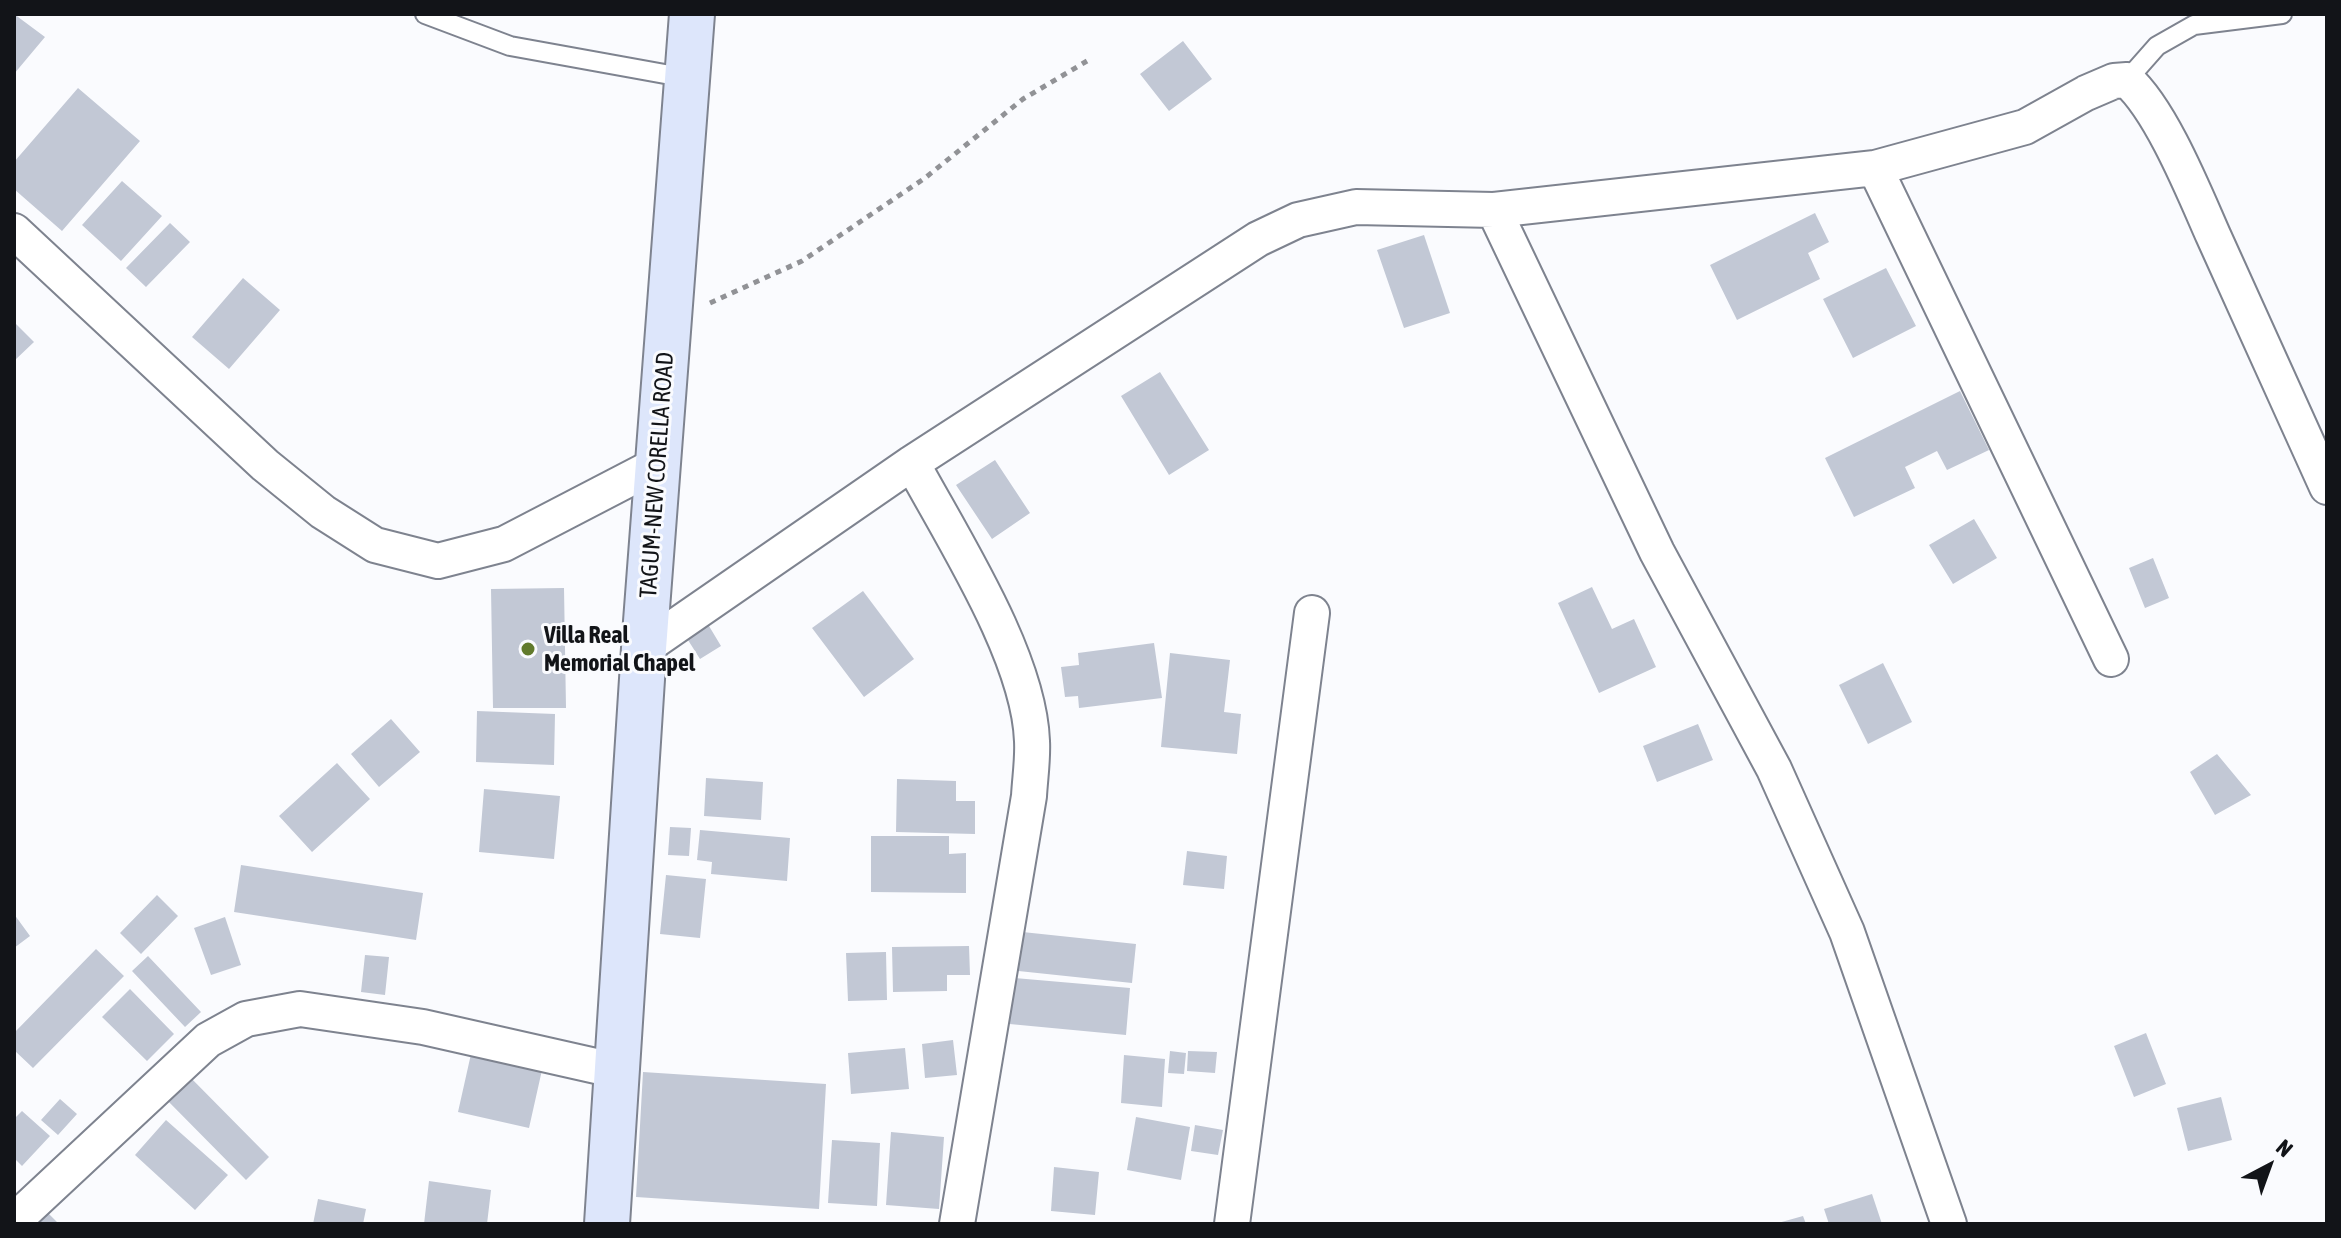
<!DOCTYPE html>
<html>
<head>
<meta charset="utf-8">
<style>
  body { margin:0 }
  #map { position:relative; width:2341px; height:1238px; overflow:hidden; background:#fafbfe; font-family:"Asap Condensed",sans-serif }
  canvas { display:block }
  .frame { position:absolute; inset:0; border:16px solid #121418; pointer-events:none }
  .north { position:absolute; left:2229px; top:1126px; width:80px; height:80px; -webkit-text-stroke:6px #fafbfe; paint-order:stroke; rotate:41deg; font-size:22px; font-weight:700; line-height:32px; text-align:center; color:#121418 }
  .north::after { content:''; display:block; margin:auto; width:28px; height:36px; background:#121418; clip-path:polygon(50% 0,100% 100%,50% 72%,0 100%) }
</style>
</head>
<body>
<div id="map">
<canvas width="2341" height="1238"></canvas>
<div class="frame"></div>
<div class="north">N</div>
</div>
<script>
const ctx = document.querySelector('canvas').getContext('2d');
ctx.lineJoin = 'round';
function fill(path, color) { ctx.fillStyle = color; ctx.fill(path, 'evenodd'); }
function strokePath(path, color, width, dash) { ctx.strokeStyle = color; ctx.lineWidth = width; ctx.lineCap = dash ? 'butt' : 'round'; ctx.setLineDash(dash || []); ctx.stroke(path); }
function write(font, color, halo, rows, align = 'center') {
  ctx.font = font + ' "Asap Condensed",sans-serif'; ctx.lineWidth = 6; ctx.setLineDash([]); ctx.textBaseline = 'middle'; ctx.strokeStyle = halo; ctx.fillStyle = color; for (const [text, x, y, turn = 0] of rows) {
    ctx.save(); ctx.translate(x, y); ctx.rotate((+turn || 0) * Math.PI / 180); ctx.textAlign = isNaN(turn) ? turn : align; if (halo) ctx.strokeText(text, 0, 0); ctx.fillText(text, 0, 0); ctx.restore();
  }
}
fill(new Path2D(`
  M14 14 45 37 14 74Z
  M1183 41 1212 79 1169 111 1140 74Z
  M78 88 140 141 62 231 14 189V162Z
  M122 181 162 216 121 261 82 225Z
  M1815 213 1829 242 1808 253 1820 279 1737 320 1710 265Z
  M170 223 190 242 146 287 126 268Z
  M1424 235 1450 313 1404 328 1377 250Z
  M1886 268 1916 326 1853 358 1823 299Z
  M243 278 280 310 229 369 192 337Z
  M14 322 34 342 14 361Z
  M1160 372 1209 450 1169 475 1121 396Z
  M1960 391 1989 450 1947 470 1937 451 1905 467 1915 488 1854 517 1825 458Z
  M995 460 1030 513 992 539 956 485Z
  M1974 519 1997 558 1953 584 1929 545Z
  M2153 558 2169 598 2145 608 2129 568Z
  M1592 587 1612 629 1634 619 1656 667 1599 693 1558 603Z
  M564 588 566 708H493L491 589Z
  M863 591 914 659 864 697 812 628Z
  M703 616 721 646 700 659 681 629Z
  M1154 643 1162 698 1079 708 1078 696 1065 697 1061 667 1079 665 1078 653Z
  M1170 653 1230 660 1224 712 1241 714 1237 754 1161 747Z
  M1883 663 1912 722 1868 744 1839 685Z
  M477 711 555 714 554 765 476 762Z
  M391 719 420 752 379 787 351 754Z
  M1698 724 1713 760 1657 782 1643 746Z
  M2217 754 2251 795 2215 815 2190 772Z
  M337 763 370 799 312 852 279 816Z
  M706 778 763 782 761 820 704 816Z
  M897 779 956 781V801H975V834L896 832Z
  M484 789 560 796 554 859 479 852Z
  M670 827 691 828 689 856 668 855Z
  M700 830 790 838 787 881 711 874 712 862 697 860Z
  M871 836H949V854L966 853V893L871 892Z
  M1187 851 1227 856 1224 889 1183 885Z
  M241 865 423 893 416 940 234 912Z
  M666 875 706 879 700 938 660 934Z
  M157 895 178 916 141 954 120 933Z
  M14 914 30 936 14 948Z
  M225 917 241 965 211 975 194 928Z
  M1013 931 1136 944 1132 983 1009 970Z
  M969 946 970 975H947V991L893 992 892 947Z
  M96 949 124 976 33 1068 14 1050V1033Z
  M886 952 887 1000 848 1001 846 953Z
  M365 955 389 957 385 995 361 992Z
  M148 956 201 1012 185 1027 132 971Z
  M1003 977 1130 988 1126 1035 999 1023Z
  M130 989 174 1034 147 1061 102 1017Z
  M2146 1033 2166 1084 2134 1097 2114 1046Z
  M953 1040 957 1075 925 1078 922 1044Z
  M905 1048 909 1089 851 1094 848 1053Z
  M1170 1051 1186 1053 1184 1074 1168 1073Z
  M1188 1051 1217 1052 1215 1073 1187 1071Z
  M471 1054 542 1070 529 1128 458 1112Z
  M1124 1055 1165 1059 1162 1107 1121 1103Z
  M185 1072 269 1157 246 1180 162 1095Z
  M643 1072 826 1084 819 1209 636 1197Z
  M2221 1097 2232 1140 2188 1151 2177 1108Z
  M60 1099 77 1114 58 1135 41 1120Z
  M22 1111 50 1136 22 1166 14 1158V1119Z
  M1136 1117 1190 1127 1181 1180 1127 1170Z
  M166 1120 228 1175 195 1210 135 1155Z
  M1195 1125 1223 1130 1218 1155 1191 1151Z
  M891 1132 944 1137 939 1209 886 1205Z
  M832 1140 880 1143 877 1206 828 1203Z
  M1054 1167 1099 1172 1095 1215 1051 1211Z
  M429 1181 491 1190 487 1224H424Z
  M1872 1194 1882 1224H1829L1824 1209Z
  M318 1199 366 1209 363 1224H313Z
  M48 1213 59 1224H38Z
  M1803 1216 1806 1224H1778V1223Z`), '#c2c8d5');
const lane = new Path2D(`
  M425 14 510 46 687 78
  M2127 80 2157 46 2194 25 2282 14`);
const street = new Path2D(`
  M1875 168 2111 659
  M1494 210 1657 552 1774 769 1847 932 1949 1224
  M14 231 265 465 323 512 375 545 438 561 504 544 658 464
  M912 463C953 539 1029 656 1032 741 1033 759 1030 778 1029 796L957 1224
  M644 648 912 463 1258 239 1298 220 1356 207 1494 210 1875 168 2025 127 2086 93 2114 81 2127 80C2161 110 2194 192 2213 235 2251 319 2289 403 2327 487
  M14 1221 208 1040 246 1019 300 1009 423 1027 618 1071
  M1232 1224 1312 613`);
const secondary = new Path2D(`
  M607 1224 644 648 692 14`);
strokePath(lane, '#7e838f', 22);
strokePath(street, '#7e838f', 38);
strokePath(secondary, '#7e838f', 48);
strokePath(new Path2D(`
  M710 303 802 261 925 178 1023 99 1087 61`), '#919296', 5, [6, 6]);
strokePath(lane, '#fff', 18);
strokePath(street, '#fff', 34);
strokePath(secondary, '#dde6fb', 44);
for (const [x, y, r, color] of [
  [528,649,8,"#617a2c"]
]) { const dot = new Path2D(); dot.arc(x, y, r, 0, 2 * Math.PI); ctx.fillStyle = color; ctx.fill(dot); strokePath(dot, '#fafbfe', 3); }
write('24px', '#121418', '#fafbfe', [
  ["TAGUM-NEW CORELLA ROAD",657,475,-86]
]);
write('bold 24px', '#121418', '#fafbfe', [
  ["Villa Real",544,635],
  ["Memorial Chapel",544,663]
], 'left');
</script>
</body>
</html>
